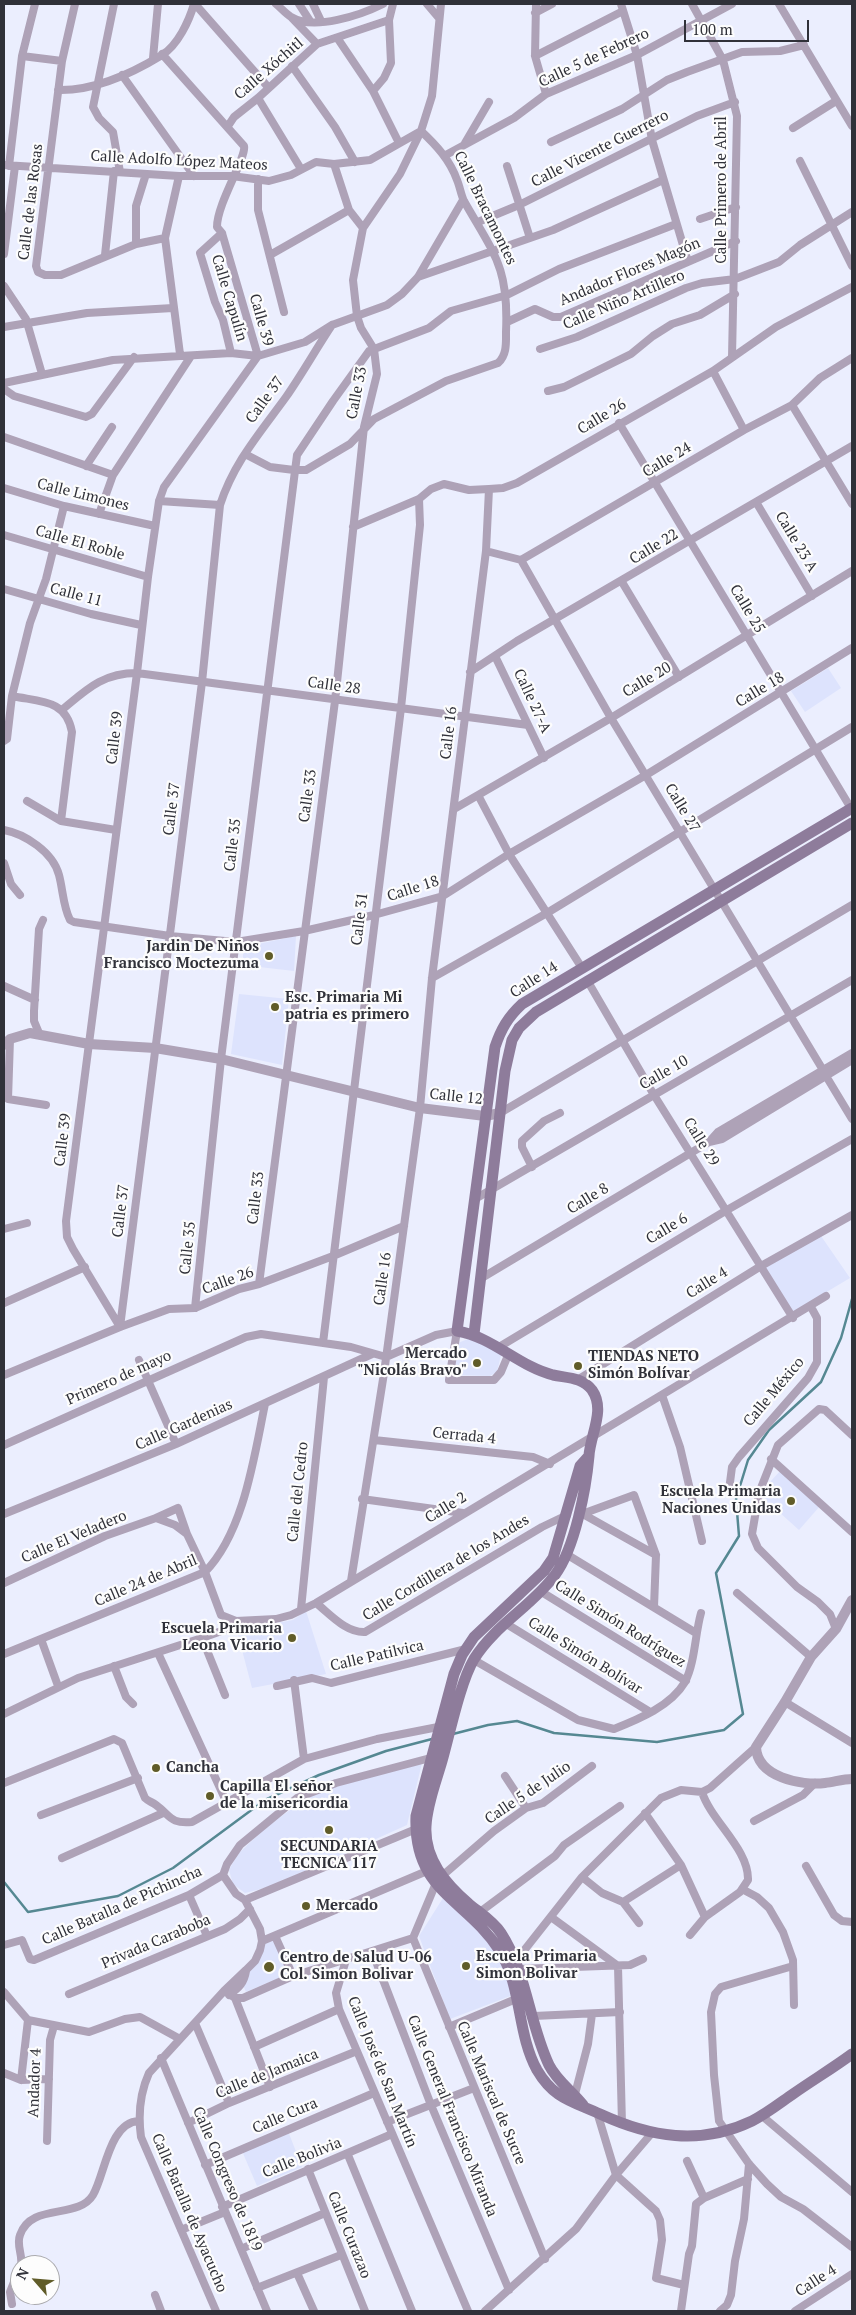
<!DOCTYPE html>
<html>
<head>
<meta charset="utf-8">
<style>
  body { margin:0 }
  #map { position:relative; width:856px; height:2315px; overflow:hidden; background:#ebeefe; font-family:"PT Serif",serif }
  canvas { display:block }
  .frame { position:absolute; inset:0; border:5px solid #303139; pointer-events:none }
  .north { position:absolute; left:10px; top:2255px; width:50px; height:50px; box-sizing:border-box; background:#fdfdfd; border:1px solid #ababaf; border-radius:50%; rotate:297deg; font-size:14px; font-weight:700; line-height:20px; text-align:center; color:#303139 }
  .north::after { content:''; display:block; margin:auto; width:18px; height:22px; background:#605c29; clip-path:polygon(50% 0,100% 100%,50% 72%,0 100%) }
  .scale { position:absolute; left:684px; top:20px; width:125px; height:22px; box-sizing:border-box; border:2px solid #303139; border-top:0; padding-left:6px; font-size:15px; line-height:18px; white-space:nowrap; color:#303139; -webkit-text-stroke:4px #fdfdfd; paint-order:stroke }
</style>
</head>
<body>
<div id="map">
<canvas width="856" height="2315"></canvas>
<div class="frame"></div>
<div class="north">N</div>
<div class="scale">100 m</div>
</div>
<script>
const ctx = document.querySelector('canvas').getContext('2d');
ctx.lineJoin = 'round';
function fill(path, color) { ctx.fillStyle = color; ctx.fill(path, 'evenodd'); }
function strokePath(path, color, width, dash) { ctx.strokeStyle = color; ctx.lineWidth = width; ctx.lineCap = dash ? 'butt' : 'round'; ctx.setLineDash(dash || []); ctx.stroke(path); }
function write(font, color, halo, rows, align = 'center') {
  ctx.font = font + ' "PT Serif",serif'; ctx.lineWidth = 4.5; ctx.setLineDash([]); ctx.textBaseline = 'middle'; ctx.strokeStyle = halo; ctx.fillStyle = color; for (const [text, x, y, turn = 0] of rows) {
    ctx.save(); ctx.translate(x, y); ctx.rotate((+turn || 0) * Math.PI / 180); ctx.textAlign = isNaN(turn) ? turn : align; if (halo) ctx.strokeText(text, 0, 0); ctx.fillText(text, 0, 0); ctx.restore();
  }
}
fill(new Path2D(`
  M828 668 841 688 805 712 791 691Z
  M296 936 294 971 242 965 244 947Z
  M239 994 289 999 282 1065 231 1054Z
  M821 1236 850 1278 793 1312 764 1267Z
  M475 1336 501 1355 497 1372 490 1376 453 1375 458 1343Z
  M781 1470 820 1506 799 1530 759 1494Z
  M306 1611 326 1674 252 1688 237 1631 293 1620Z
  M422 1763 407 1825 269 1887 245 1893 233 1884 229 1870 237 1855 265 1828 304 1800 325 1790 358 1780Z
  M443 1898 478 1931 497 1953 513 1995 450 2019 419 1936Z
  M274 1938 289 1974 246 1992 243 1985 263 1943Z
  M288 2131 302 2167 257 2186 242 2151Z`), '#dde3fd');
strokePath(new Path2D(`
  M453 1734 488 1725 517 1721 554 1733 657 1742 724 1730 743 1714 716 1573 739 1536 736 1499 748 1460 769 1430 821 1382 841 1338 852 1299
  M4 1882 28 1912 118 1896 173 1868 265 1800 319 1775 386 1751 432 1739`), '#558892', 2.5);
strokePath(new Path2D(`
  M75 4 62 61 36 266 38 272 45 275H61L136 244 165 238
  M114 4 93 107 99 118 113 132 120 172
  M195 4 268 87
  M276 4C281 8 285 13 291 17 314 31 361 15 383 4
  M299 4 310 21
  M313 4 321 21
  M427 4 438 17
  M536 4 535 56 546 94
  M621 4 637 55 652 140 688 262
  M692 4 723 60 737 116 732 357
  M779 4 852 126
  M535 13 552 4
  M292 18 317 44
  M338 39 373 91 399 143
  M22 56 62 61
  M535 56 623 11
  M153 58 158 4
  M292 66 335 127 355 162
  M122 75 194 176
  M58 90C94 91 131 74 162 55 178 45 189 21 194 4
  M373 91 384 78 391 63 389 20 393 4
  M258 98 301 169
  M228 126 234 117 258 98 317 44 389 20
  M793 128 836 101
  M551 142 622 109 667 80 687 72 742 52 780 51 804 45
  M465 143 489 102
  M444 156 514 118 546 94 637 55 732 4
  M800 161 852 266
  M334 164 349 210 363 228
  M4 165 179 176H232L269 181 291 175 316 162 334 164 370 160 421 131
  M9 166 22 56 35 4
  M507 166 530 238
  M179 176 165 238 180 354
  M258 179V210L284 312
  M700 219 736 207
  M478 222 519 205 697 116 735 102
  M222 233 200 253 215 302 223 320 231 353
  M136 244V206L146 174
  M4 254 15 166
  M105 255 114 171
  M270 255 349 210
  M418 277 553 230 663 180
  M4 286 26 319 42 374
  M507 322 535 309 553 317H561L736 241
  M4 327 87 313 173 308
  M540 349 577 337 686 288 702 283 735 279 779 262 800 245 852 212
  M713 371 744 430
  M4 383 113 360 231 353 258 356 305 342 332 325 387 305 402 294 418 277 463 200
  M4 389 14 396 86 417 92 414 134 357
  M548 391 564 387 631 354 653 336 672 324 700 315 735 294
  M792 405 852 504
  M619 423 852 810
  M4 437 113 475
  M245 454 270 467 294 470H306L350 444 374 419 446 381 498 363C507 355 506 343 506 332 509 267 494 254 464 201 461 195 460 187 457 180 450 160 436 145 421 131
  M86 466 112 427
  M4 488 64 506 155 526
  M159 501 220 505
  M756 502 812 596
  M99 514 113 475 191 356
  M353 527 419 499 431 489 444 484 469 490 489 489 503 488 517 483 713 371 776 327 852 287
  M4 535 148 577
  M486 551 521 560 744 430 792 405 820 378 852 358
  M521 560 611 718 823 1070
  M622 582 679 677
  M4 589 91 614 141 625
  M495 656 544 758
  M470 672 517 641 852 446
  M12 696C40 702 66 699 72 732L61 821
  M63 709C87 689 103 673 137 673L528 725
  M4 741 7 739 12 696 30 623 46 579 64 506
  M478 795 509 854 582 968
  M27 801 61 821 116 830
  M454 809 611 718 852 571
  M4 830C25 834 53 852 59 875 63 890 63 906 70 920L74 922 170 936 236 942 304 931 374 915 443 896 509 854 646 775 852 648
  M4 863 11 884 20 895
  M432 978 547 913 852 727
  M587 980 654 1095 793 1318
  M4 986 35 1000
  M39 1033 34 1021V1011L39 929 43 920
  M10 1039 8 1099 46 1105
  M826 1076 852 1119
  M500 1113 852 905
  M709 1142 718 1132 852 1053
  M532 1167 522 1147V1141L544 1121 560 1113
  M475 1199 852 980
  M4 1229 27 1223
  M480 1279 709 1142 722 1139 852 1060
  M259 1284 335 701 364 427 377 374 374 349 361 328 357 316 353 280 363 228 400 174 421 131 432 96 441 4
  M4 1303 85 1267
  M195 1308 221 1059 297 455 333 401 369 351 429 328 451 311 507 295 559 269 676 224
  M120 1327 73 1249 67 1237 66 1221 137 673 148 577 159 501 164 487 258 356 222 233 217 227C217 203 247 157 244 146L162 54
  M120 1327 202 682 220 505C234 462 260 433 286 397 302 374 316 349 332 325
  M323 1343 401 708 420 525 419 499
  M499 1347 727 1210 852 1139
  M139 1360 176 1444
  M4 1375 120 1327 169 1309 195 1308 239 1289 259 1284 333 1256 404 1226
  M579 1379 761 1266 852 1215
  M662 1395 680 1447 702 1541
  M374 1440 533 1457 550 1464
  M4 1445 246 1337 261 1334 351 1347 386 1357 436 1335 457 1331 449 1380H494L501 1372 509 1353
  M771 1459 852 1532
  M729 1490 732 1467 739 1457 808 1378 817 1362V1318L811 1307
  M362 1499 463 1513
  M581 1513 656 1555
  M4 1514 176 1444 372 1354
  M582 1514 634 1495 656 1555 654 1607
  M156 1518 178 1508 187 1534
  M566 1554 696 1633
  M351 1581 384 1373 420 1108 432 978 486 551 489 489
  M4 1583 105 1536 156 1518 175 1525 187 1534 205 1572 221 1615 236 1621
  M540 1591 686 1681
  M737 1593 811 1657
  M316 1603C330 1614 346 1633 365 1632L542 1527 567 1515
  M301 1609 324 1377
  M505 1623 650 1712
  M836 1629 830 1614 818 1602 797 1587 758 1548 752 1534 759 1493 778 1445 819 1409 825 1410 852 1435
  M202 1638 225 1695
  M41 1639 58 1686
  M158 1653 226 1801
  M4 1654 205 1572C244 1532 254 1457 265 1404
  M474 1660 578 1720 614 1729C639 1719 671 1706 685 1682 695 1663 695 1634 701 1613
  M114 1666 126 1697 133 1704
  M294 1680 304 1759
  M277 1686 312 1678 331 1683 466 1649
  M785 1702 852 1743
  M4 1714 78 1678 202 1638 227 1629 236 1621 276 1619 291 1615 316 1603 826 1296
  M505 1776 526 1808
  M4 1783 114 1739 122 1743 145 1798C148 1801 152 1802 156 1805 171 1816 170 1824 192 1822L304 1759 377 1739 443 1726
  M645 1813 681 1865 705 1917
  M41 1815 138 1778
  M754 1821 803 1795 815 1783
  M62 1858 163 1813
  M806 1866 834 1915 842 1921 852 1922
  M582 1877 602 1893 623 1902
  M742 1889 757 1897 769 1908 783 1932 793 1960 794 2005
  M189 1895 207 1936
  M245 1900 421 1827
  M623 1902 681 1865
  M623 1902 639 1923
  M480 1912 555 1856 564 1845 620 1806
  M551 1917 618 1966 622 2124
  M690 1935 705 1917 740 1892 748 1880C749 1849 711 1821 702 1792
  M275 1936 293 1976
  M413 1938 545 2259
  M262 1941 427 1871
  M4 1945 22 1940 30 1959 34 1960 189 1895 223 1875
  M372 1951 431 2105 509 2290
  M346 1960 336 1993 339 2009 468 2311
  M515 1962 582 1877 661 1798 681 1790 702 1792 710 1788 756 1747
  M793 1966 721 1987 715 1994 711 2012 714 2075 719 2121 749 2164 767 2184 781 2197 803 2209 852 2247
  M518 1969 630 1965 643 1959
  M224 1991 235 1998 270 2087
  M4 1992 28 2020 89 2032 125 2019 140 2017 180 2039
  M69 1994 225 1929 240 1919 250 1909
  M229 1995C239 1988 244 1983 246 1971
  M235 1998H243L293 1976 413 1938 436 1883 442 1876 494 1831 526 1808 543 1803 592 1766
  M534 2016 620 2012
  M28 2020 21 2080 49 2079
  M195 2023 229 2103
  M449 2027 516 1999
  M254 2047 339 2009
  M161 2058 267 2311
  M4 2073 21 2080
  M574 2098 588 2044 592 2014
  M597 2112 616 2175 656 2211 660 2220 662 2240 656 2278 684 2285
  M761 2115 852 2192
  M387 2122 474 2088
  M188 2123 229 2103 357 2051
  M47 2141 50 2040 54 2026
  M348 2155 412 2311
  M687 2161 704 2198
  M205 2165 374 2093
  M308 2169 365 2311
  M222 2207 392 2134
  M181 2230 225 2212
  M241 2249 325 2213
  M21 2265C23 2255 16 2245 20 2235 31 2202 78 2220 93 2195 105 2175 109 2122 139 2121
  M297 2273 314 2311
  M257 2288 341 2255
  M155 2295 161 2311
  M12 2304 10 2292 20 2267
  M216 2311 141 2137C138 2115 140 2093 149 2073L224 1991 246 1970 255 1961 260 1950 262 1941 260 1929 245 1900 236 1894 223 1875 227 1864 240 1845 297 1798 336 1783 434 1757
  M485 2311 576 2229 616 2175 651 2134
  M681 2311 689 2254 692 2246 696 2204 704 2198 748 2179
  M720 2311 727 2305 731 2295 735 2261 744 2219 749 2164
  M795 2311 852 2274`), '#aea2b7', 8);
strokePath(new Path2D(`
  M4 1045 10 1039 30 1033 89 1044 155 1048 221 1059 420 1108 485 1116 500 1113
  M852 1600 836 1629 811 1657 785 1702 756 1747C757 1777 801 1786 825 1783 834 1782 843 1779 852 1779`), '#aea2b7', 10);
strokePath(new Path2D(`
  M474 1334 505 1071 512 1040 519 1028 536 1012 852 823
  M589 1456 580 1466 553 1558 544 1571 474 1637 462 1655 454 1674 416 1816C413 1892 466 1898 500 1951 522 1987 517 2034 537 2070 554 2099 572 2101 600 2114 650 2137 700 2146 752 2121 766 2114 780 2103 793 2094 813 2080 833 2068 852 2054
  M583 2105C572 2091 557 2081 549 2065 529 2023 527 1973 501 1933 493 1921 480 1913 469 1904 446 1884 424 1859 426 1826 427 1804 436 1782 442 1761 450 1733 460 1683 474 1659 495 1625 532 1606 555 1575 575 1548 586 1489 589 1456 590 1435 606 1410 592 1390 582 1377 567 1378 553 1375 518 1366 493 1337 457 1331L495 1047C501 1029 508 1017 522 1004L852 808`), '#8e7c9b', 11);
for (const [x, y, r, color] of [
  [269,956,5,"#605c29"],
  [275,1007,5,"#605c29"],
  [477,1363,5,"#605c29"],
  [578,1366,5,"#605c29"],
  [791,1501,5,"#605c29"],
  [292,1638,5,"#605c29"],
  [156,1768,5,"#605c29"],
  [210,1796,5,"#605c29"],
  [329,1830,5,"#605c29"],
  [306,1906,5,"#605c29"],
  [466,1966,5,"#605c29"],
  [269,1967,6,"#605c29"]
]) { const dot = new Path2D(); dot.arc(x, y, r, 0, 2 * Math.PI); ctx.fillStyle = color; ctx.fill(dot); strokePath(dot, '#fdfdfd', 2); }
write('15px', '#303139', '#fdfdfd', [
  ["Calle 5 de Febrero",594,58,-25],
  ["Calle Xóchitl",269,69,-41],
  ["Calle Vicente Guerrero",600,149,-27],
  ["Calle Adolfo López Mateos",179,161,3],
  ["Calle Primero de Abril",722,190,-90],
  ["Calle de las Rosas",31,202,-83],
  ["Calle Bracamontes",485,208,64],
  ["Andador Flores Magón",630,272,-23],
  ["Calle Capulín",229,298,73],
  ["Calle Niño Artillero",624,300,-23],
  ["Calle 39",261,320,74],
  ["Calle 33",357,393,-79],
  ["Calle 37",265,400,-54],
  ["Calle 26",602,417,-31],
  ["Calle 24",667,460,-31],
  ["Calle Limones",83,495,14],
  ["Calle 23 A",796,542,59],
  ["Calle El Roble",80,543,16],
  ["Calle 22",654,547,-31],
  ["Calle 11",76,595,15],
  ["Calle 25",747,609,59],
  ["Calle 20",647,680,-31],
  ["Calle 28",334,686,8],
  ["Calle 18",760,690,-31],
  ["Calle 27-A",532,701,65],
  ["Calle 16",449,733,-83],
  ["Calle 39",115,738,-83],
  ["Calle 33",308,796,-82],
  ["Calle 27",682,808,59],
  ["Calle 37",172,809,-83],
  ["Calle 35",233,845,-83],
  ["Calle 18",413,889,-18],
  ["Calle 31",360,919,-83],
  ["Calle 14",534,980,-33],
  ["Calle 10",664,1073,-30],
  ["Calle 12",456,1097,6],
  ["Calle 39",63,1140,-83],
  ["Calle 29",701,1142,58],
  ["Calle 33",256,1198,-83],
  ["Calle 8",588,1199,-31],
  ["Calle 37",121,1211,-83],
  ["Calle 6",667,1229,-31],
  ["Calle 35",188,1248,-84],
  ["Calle 16",383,1279,-82],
  ["Calle 26",228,1281,-20],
  ["Calle 4",707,1283,-32],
  ["Primero de mayo",119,1378,-24],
  ["Calle México",774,1392,-50],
  ["Calle Gardenias",184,1425,-24],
  ["Cerrada 4",464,1436,6],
  ["Calle del Cedro",298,1492,-84],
  ["Calle 2",446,1508,-31],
  ["Calle El Veladero",74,1537,-23],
  ["Calle Cordillera de los Andes",446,1568,-31],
  ["Calle 24 de Abril",146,1581,-23],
  ["Calle Simón Rodríguez",620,1624,32],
  ["Calle Patilvica",377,1656,-13],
  ["Calle Simón Bolívar",585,1656,32],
  ["Calle 5 de Julio",528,1793,-34],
  ["Calle Batalla de Pichincha",122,1906,-24],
  ["Privada Caraboba",156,1942,-23],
  ["Calle José de San Martín",382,2072,68],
  ["Calle de Jamaica",267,2074,-22],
  ["Andador 4",35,2083,-88],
  ["Calle Mariscal de Sucre",491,2093,67],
  ["Calle Cura",285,2116,-23],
  ["Calle General Francisco Miranda",452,2116,68],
  ["Calle Bolivia",302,2158,-22],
  ["Calle Congreso de 1819",227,2179,67],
  ["Calle Batalla de Ayacucho",189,2213,67],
  ["Calle Curazao",349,2235,68],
  ["Calle 4",816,2281,-33]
]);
write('bold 15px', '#303139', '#fdfdfd', [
  ["Jardin De Niños",259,947,"right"],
  ["Francisco Moctezuma",259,964,"right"],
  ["Esc. Primaria Mi",285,998],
  ["patria es primero",285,1015],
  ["Mercado",467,1354,"right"],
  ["\"Nicolás Bravo\"",467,1371,"right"],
  ["TIENDAS NETO",588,1357],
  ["Simón Bolívar",588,1374],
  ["Escuela Primaria",781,1492,"right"],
  ["Naciones Unidas",781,1509,"right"],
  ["Escuela Primaria",282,1629,"right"],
  ["Leona Vicario",282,1646,"right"],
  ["Cancha",166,1768],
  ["Capilla El señor",220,1787],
  ["de la misericordia",220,1804],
  ["SECUNDARIA",329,1847,"center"],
  ["TECNICA 117",329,1864,"center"],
  ["Mercado",316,1906],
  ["Escuela Primaria",476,1957],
  ["Simon Bolivar",476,1974],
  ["Centro de Salud U-06",280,1958],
  ["Col. Simon Bolivar",280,1975]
], 'left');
</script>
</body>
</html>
